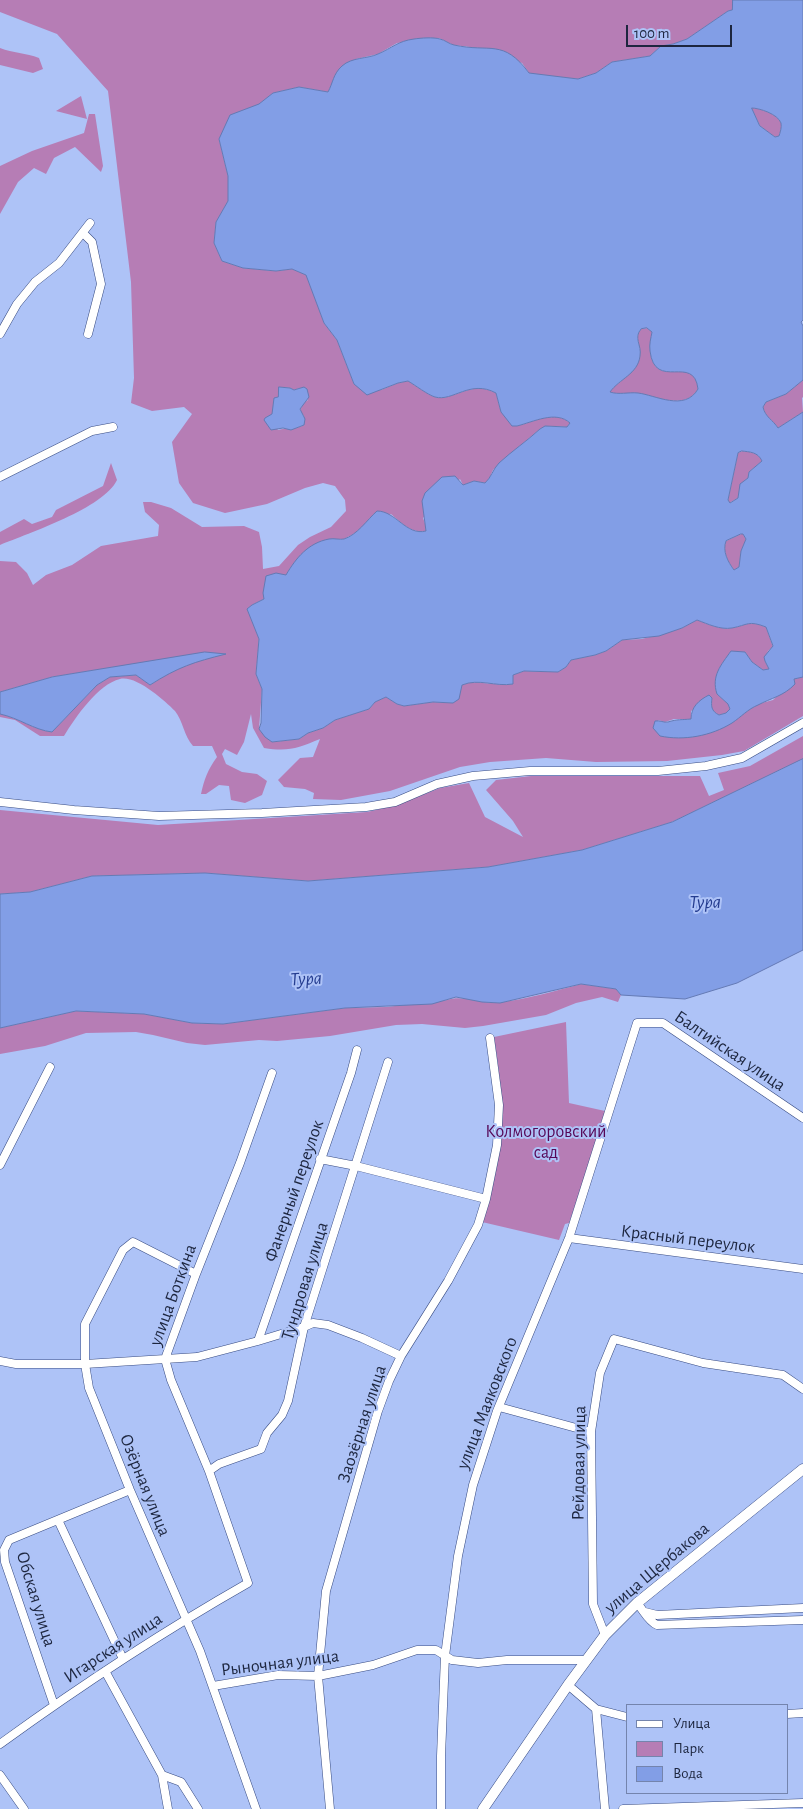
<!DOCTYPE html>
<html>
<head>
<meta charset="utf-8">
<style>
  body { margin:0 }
  #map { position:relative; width:803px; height:1809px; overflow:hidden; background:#aec3f7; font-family:"Alegreya Sans",sans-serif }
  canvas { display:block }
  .legend { position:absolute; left:626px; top:1704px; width:162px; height:90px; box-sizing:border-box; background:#aec3f7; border:1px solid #7484ad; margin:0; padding:6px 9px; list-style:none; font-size:15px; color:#1d263f }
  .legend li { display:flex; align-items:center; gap:10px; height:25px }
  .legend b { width:25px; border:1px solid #7484ad }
  .scale { position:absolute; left:626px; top:25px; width:106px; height:22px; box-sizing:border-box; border:2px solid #1d263f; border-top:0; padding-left:6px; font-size:15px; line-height:18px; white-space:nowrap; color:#1d263f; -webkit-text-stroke:4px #aec3f7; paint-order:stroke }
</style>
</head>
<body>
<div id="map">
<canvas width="803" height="1809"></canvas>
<ul class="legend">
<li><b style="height:6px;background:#fff"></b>Улица</li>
<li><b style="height:14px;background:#b67db5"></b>Парк</li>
<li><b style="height:14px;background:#829ee6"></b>Вода</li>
</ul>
<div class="scale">100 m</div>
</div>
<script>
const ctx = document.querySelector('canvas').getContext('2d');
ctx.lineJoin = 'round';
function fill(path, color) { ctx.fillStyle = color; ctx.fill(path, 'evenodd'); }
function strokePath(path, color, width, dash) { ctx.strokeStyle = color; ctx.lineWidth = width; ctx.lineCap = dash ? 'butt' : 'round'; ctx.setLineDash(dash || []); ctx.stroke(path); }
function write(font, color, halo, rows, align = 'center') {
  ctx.font = font + ' "Alegreya Sans",sans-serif'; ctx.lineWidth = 4; ctx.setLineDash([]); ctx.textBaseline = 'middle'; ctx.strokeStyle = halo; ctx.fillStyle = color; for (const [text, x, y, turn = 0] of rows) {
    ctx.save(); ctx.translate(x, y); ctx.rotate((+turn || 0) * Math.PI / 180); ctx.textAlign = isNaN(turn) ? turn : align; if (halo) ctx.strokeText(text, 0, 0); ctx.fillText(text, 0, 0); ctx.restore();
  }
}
fill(new Path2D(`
  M0 0H733L732 10 728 11 687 39 673 44 661 46 650 56 612 62 596 73 578 79 533 75 529 73 522 63 470 47 453 45 439 38 397 43 378 54 356 59 328 92 299 87 273 93 219 139 228 176V201L216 223 214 243 222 261 243 268 276 271 292 269 307 275 324 323 337 340 354 384 381 390 398 383 408 381C415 385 428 395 435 397 453 402 470 379 496 393L501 412 517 426C533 422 555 410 570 423L567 427 550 426 540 429 500 463 493 470 489 479 485 483 474 481 463 485 460 479 423 518 426 526V531C412 534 401 523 391 514L344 539H332L291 567 286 576 276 574 264 599 252 605 248 609 259 639 256 674 262 689 259 729 273 742 299 739 308 733 323 728 335 720 369 709 375 702 386 697 397 704 404 706 433 702 453 703 462 685 471 682 506 685 513 679V675L524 671 558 672 566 667 571 660 595 655 606 651 622 640 642 639 682 628 697 620C708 624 720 630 732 628 748 625 748 620 766 627L773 647 768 651 765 661 769 669 763 670 752 662 745 652 717 694 728 704 730 709 726 713 719 715C711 711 711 706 712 698L691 711V719H674L665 722 658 720 668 737 701 735 733 722 744 713 758 704 773 700 794 679 803 677V716L744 751 722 755 667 761 596 762 546 758 490 762 460 767 390 791 341 800 313 799 314 793 305 789 284 787 278 780 300 758 313 757 320 739C298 748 289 752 264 748L253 728 251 714 244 742 237 755 225 749 222 754 226 764 242 772 257 774 267 781 262 795 245 803 231 800 229 786 219 785 206 794H201C204 780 208 769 217 757L212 746H193C184 736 183 721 175 711 164 700 136 675 120 679 98 684 75 718 64 736H40L15 720 0 717V714C19 718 34 730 52 732L97 685 110 677 136 675 150 685 171 672 193 662 224 654 109 668 52 677 0 692V561L16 562 27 573 33 585 46 575 72 565 101 546 158 536 159 525 145 512 143 502H151L171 508 202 527 244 526 259 532 262 547 263 569 279 566 298 545 310 537 331 527 346 511 345 500 335 486 323 483 305 488 267 504 225 513 193 503 179 483 172 442 192 414 184 407 152 411 131 403 134 378 131 282 108 91 57 34 0 12ZM279 387 290 388 294 390 300 388 308 400C303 403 300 406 301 413L304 416V425C295 430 287 427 278 430L270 417 273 412 274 399 278 397Z
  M0 48C13 53 26 53 39 58L43 69 33 73 0 65Z
  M81 96 87 119 56 111Z
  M751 108C759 108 778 114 781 123 782 127 780 133 779 136L775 137 760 126Z
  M89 114H95L103 166 101 172 75 147 54 158 46 174 34 168 18 182 0 214V166L32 151 84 133Z
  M647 328 652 331C651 339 650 347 651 355 657 389 695 354 698 389 686 410 657 397 640 394 630 392 619 395 609 392 620 380 633 375 639 359 643 348 633 338 641 329Z
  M803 380V397L802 398 803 412 778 428C773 420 765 417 763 407L766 402 786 394Z
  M742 451C750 452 758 452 762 461L749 472 748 478C739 485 741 488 738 498L729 503 728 500 738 453Z
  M111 463 117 480C104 508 29 533 0 545V532L24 519 32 524 52 517 56 510 103 486Z
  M741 534H743L746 539 741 552 739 567 734 570C728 562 722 551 726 541Z
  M803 736V759L672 822 582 850 488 867 308 881 205 873 92 876 30 892 0 894V810L158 825 367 812 397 805 440 788 469 783 485 817 523 837 513 821 486 790 496 780 531 776H700L709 796 724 790 718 773 750 766Z
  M581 984 616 989 621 995 618 1002 602 997 576 1003 546 1015 483 1026 465 1028 422 1024 396 1025 330 1036 277 1041 259 1040 205 1045 187 1043 153 1035 136 1032 86 1033 45 1046 0 1054V1028L76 1011 144 1014 192 1023 223 1024 345 1008 386 1007 447 1000C464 994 482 1005 501 1002 528 999 555 991 581 984Z
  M566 1022 569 1103 605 1111V1118L569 1223 565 1224 559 1240 482 1222C495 1185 503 1144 502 1105 501 1082 497 1059 494 1037Z`), '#b67db5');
const water = new Path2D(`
  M733 0H803V320L801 322 803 326V380L786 394 766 402 763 407C765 417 773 420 778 428L803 412V677L794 679 795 684C784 696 771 698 758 705 748 709 741 717 732 723 711 736 684 741 660 736L653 728 655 721C660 720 664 723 668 722 677 719 682 720 691 719 691 707 699 700 709 695L712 698C711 706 711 711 719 715L726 713 730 709 728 704 717 694C711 676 721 665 731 651L745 652 752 662 763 670 769 669 765 661 764 657 773 646 766 627C748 620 748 625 732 628 720 630 708 624 697 620L682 628 659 636 622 640 606 651 595 655 571 660 566 667 558 672 524 671 513 675V684C495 687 479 678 462 685L459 699 453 703 433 702 404 706 397 704 386 697 375 702 369 709 335 720 323 728 308 733 299 739 272 742 265 737 259 729 261 723 262 689 256 674 259 639 247 609 252 605 264 599 263 593 266 576 276 573 286 575C296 558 308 543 329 539 334 538 340 540 344 539 357 535 367 520 377 511 396 511 406 536 426 531L422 501 425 493 442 477 455 476 463 485 474 481 485 483C491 478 493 469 499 463 512 451 527 441 540 429L545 426 567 427 570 423C556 410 533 422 517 426H512L501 412 496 393C470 379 453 402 435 397 428 395 415 385 408 381L398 383 367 395 354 384 337 340 324 323 306 275 292 269 276 271 243 268 222 261 214 243 216 222 228 201V176L219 139 230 115 259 104 273 93 299 87 328 92C333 83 333 74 342 66 352 57 367 59 378 54 392 48 398 41 414 39 421 38 433 37 440 39 445 40 449 44 454 45 490 53 503 38 529 73L578 79 596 73 612 62 650 56 661 46 673 44 687 39 728 11 732 10ZM752 108C759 108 778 114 781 123 782 127 780 133 779 136L775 137 760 126ZM647 328 652 332C651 338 649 344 650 351 655 392 694 353 698 389 685 412 655 395 638 393 628 392 619 395 610 392 619 379 638 374 640 356 642 345 633 338 641 329ZM742 451C750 452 758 452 762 461L749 472 748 478 740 484 738 498 730 503 728 500 738 453ZM741 534H743L746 539 741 551 739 567 734 570C728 562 722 551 726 541Z
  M279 387 290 388 294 390 304 387 307 389 309 397 300 409 305 419 304 425 291 430 283 428 271 430 264 420 265 418 272 414 274 398 278 397Z
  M205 652 226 654C194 662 178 667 150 685L136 675 110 677 97 685 52 732C34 730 19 718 0 714V692L52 677Z
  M803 759V950L737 983 685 999 621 995 616 989 581 984 500 1003 482 1002 456 997 432 1004 345 1008 223 1024 192 1023 144 1014 76 1011 0 1028V894L30 892 92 876 205 873 308 881 488 867 582 850 672 822Z`);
fill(water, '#829ee6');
strokePath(water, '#647ab4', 1);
const minor = new Path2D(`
  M83 233 92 242 101 284 88 334
  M0 334 17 304 35 282 59 263 90 223
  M0 477 92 431 113 427
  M0 802 74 810 159 816 262 813 366 807 395 802 437 784 473 776 530 771H658L706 766 742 758 803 723
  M320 1159 356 1166 486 1199
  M0 1165 50 1067
  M569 1238 803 1269
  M196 1274 133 1242 123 1250 85 1324V1364L89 1388 130 1490 200 1651 256 1809
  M258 1341 351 1073 357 1050
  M0 1361 16 1364H85L197 1357 258 1341 304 1327 313 1323 328 1325 362 1338 401 1356
  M499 1407 591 1432
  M209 1471 219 1464 261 1449 267 1433 282 1415 288 1401 304 1327 388 1062
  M58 1520 123 1659
  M637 1603C644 1611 648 1621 657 1625L803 1620
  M645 1612 657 1615 803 1608
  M605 1635 593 1604 591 1432 600 1373 614 1339 703 1363 783 1375 803 1389
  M105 1671 162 1775 181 1782 198 1809
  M568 1685 596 1709 605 1809
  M213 1686 278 1675 318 1676 373 1665 417 1650H436L452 1660 478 1663 507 1660H586
  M54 1705 5 1562 4 1550 9 1540 130 1490
  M596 1709 627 1717
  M787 1714 803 1713
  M0 1744C80 1686 162 1632 248 1583L209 1471 171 1380 165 1359 196 1274 240 1163 272 1073
  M0 1775 24 1809
  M162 1775 168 1809
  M330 1809 318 1676 326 1591 378 1411 389 1381 401 1356 448 1281 478 1225 486 1199 497 1145 499 1105 490 1038
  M441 1809V1756L445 1656 458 1556 473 1485 497 1411 569 1238 637 1023H663L803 1118
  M623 1809 803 1803`);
const tertiary = new Path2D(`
  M483 1809 568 1685 605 1635 637 1603 803 1469`);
strokePath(minor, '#384c83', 9);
strokePath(tertiary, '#384c83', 11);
strokePath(minor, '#fff', 8);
strokePath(tertiary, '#fff', 10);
write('18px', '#1d263f', '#aec3f7', [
  ["Балтийская улица",730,1051,34],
  ["Фанерный переулок",294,1191,-71],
  ["Красный переулок",688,1239,7],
  ["Тундровая улица",305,1281,-73],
  ["улица Боткина",173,1295,-70],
  ["улица Маяковского",487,1403,-69],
  ["Заозёрная улица",362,1424,-72],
  ["Рейдовая улица",579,1463,-89],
  ["Озёрная улица",145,1485,68],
  ["улица Щербакова",657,1568,-40],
  ["Обская улица",36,1599,73],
  ["Игарская улица",113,1648,-33],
  ["Рыночная улица",280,1663,-7]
]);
write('18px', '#560757', '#aec3f7', [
  ["Колмогоровский",546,1132],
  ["сад",546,1153]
]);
write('italic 19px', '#253d90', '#aec3f7', [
  ["Тура",705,902],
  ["Тура",306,979,-3]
]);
</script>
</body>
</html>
